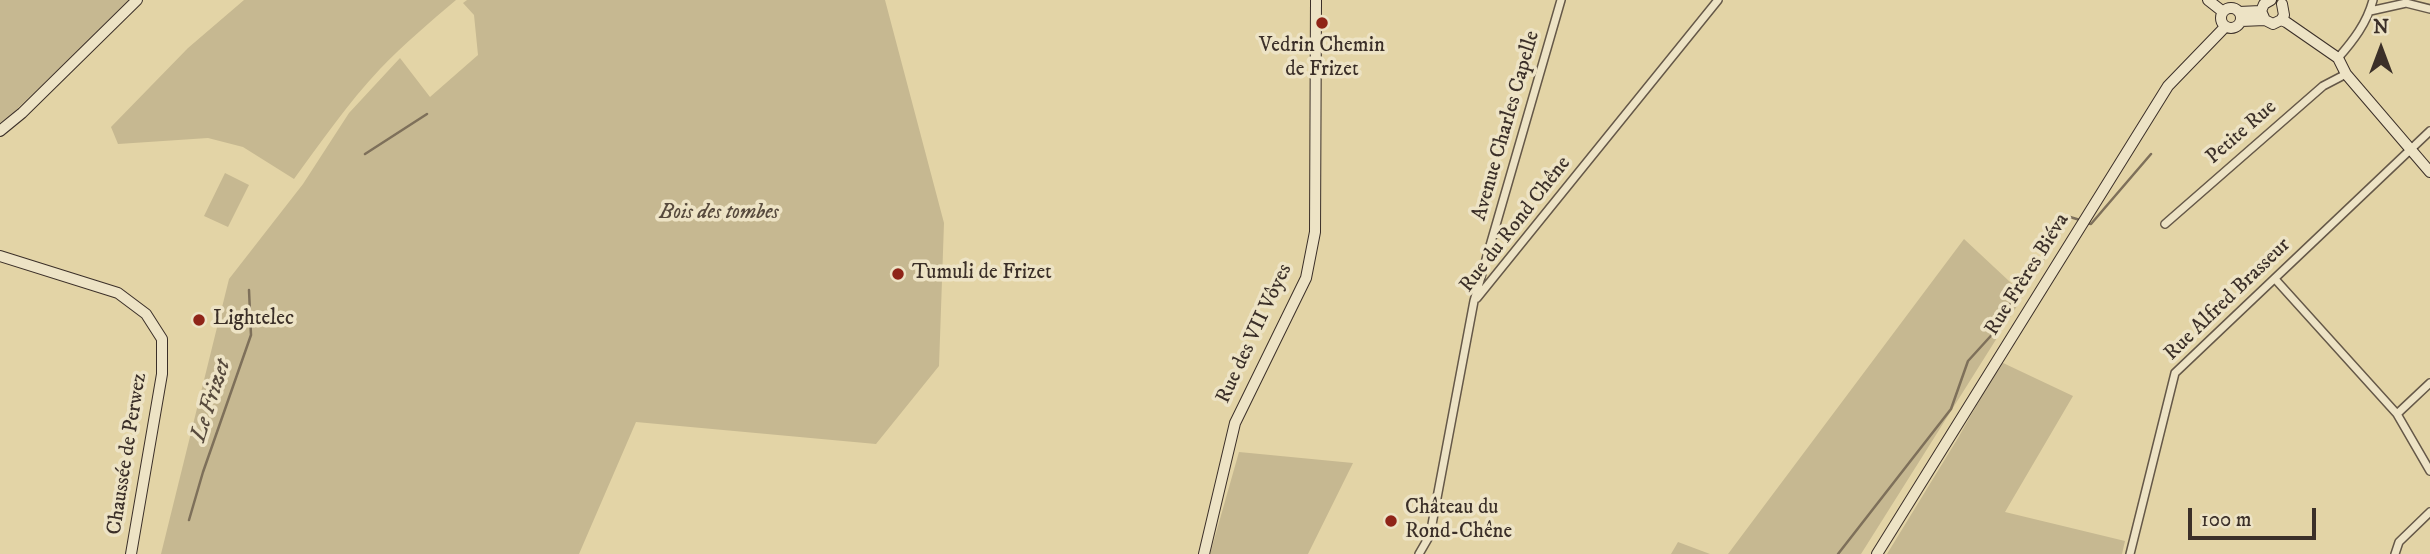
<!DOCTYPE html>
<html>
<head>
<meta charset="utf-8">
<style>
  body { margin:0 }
  #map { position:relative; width:2430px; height:554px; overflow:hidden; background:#e3d4a6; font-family:"IM FELL DW Pica",serif }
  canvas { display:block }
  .north { position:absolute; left:2346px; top:14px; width:70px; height:70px; -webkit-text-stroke:5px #ede3c5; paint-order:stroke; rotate:0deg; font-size:19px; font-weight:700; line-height:28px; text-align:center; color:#3b2f28 }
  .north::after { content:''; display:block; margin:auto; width:24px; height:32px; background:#3b2f28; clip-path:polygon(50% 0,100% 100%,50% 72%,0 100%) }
  .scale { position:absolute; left:2188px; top:508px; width:128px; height:32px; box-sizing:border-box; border:4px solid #3b2f28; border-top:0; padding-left:9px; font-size:21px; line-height:24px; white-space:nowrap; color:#3b2f28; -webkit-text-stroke:5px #ede3c5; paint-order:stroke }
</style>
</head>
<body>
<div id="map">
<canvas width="2430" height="554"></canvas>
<div class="north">N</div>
<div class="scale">100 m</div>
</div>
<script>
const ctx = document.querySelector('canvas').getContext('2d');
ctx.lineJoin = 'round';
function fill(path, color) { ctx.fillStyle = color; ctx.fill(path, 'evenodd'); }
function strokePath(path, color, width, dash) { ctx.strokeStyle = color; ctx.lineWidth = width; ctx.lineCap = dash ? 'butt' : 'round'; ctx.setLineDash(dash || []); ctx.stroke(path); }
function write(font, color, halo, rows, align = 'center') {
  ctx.font = font + ' "IM FELL DW Pica",serif'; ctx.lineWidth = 7; ctx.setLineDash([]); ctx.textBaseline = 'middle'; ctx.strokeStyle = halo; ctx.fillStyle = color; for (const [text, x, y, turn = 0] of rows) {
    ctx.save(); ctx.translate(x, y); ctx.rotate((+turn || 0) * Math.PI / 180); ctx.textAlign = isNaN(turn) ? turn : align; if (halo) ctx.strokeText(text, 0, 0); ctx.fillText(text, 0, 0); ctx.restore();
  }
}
fill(new Path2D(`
  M0 0H131L0 125Z
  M244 0H456C430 22 404 44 380 69 348 103 321 142 294 179L243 147 208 138 118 144 111 127 188 48Z
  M467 0H885L944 223 939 366 876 444 636 422 579 554H161L229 279 303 184 349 113 400 58 430 97 478 55 474 15 463 3Z
  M225 173 249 185 228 227 204 216Z
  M1964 239 2024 295 1861 554H1728Z
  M2001 362 2073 396 2005 512 2125 541 2122 554H1887L1958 438Z
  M1239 452 1353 463 1308 554H1210Z
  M1678 542 1710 554H1671Z`), '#c6b891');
strokePath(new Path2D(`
  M365 154 427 114
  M2086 223 2091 224 2151 154
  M189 520 203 472 251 335 249 290
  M1838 554 1951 409 1968 361 1998 328 2002 310 2018 299 2070 217 2080 220`), '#7e705a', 2.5);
const street = new Path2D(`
  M2370 11 2406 3 2430 9
  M2338 58C2353 41 2367 23 2373 0
  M2165 224 2323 86 2346 74
  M2275 279 2397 414 2430 471
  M1477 298 1718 0
  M2397 414 2430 383
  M1419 554 1430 535 1474 301 1561 0
  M2130 554 2175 373 2430 131
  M2395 554 2399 542 2430 512`);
const secondary = new Path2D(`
  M2208 0 2222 11
  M2271 0 2264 4 2261 11 2265 20 2273 24 2281 20 2286 22 2338 58 2346 74 2430 172
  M2221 18a10 10 0 1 1 20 0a10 10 0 1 1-20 0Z
  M2239 12 2261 11
  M2281 20 2284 15 2282 4
  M2241 21 2265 20
  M0 131 22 113 137 0
  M0 256 118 293 146 314 162 339V374L131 554
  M1204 554 1235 423 1306 278 1315 232 1316 0
  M1877 554 2168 86 2225 27`);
strokePath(street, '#655848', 10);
strokePath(secondary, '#3b2f28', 12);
strokePath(street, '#ede3c5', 7);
strokePath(secondary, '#ede3c5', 10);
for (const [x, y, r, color] of [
  [1322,23,7,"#8f2418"],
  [898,274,7,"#8f2418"],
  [199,320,7,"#8f2418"],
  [1391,521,7,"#8f2418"]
]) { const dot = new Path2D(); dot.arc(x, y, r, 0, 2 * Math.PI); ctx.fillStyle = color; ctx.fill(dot); strokePath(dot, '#ede3c5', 2.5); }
write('21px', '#3b2f28', '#ede3c5', [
  ["Vedrin Chemin",1322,47,"center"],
  ["de Frizet",1322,71,"center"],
  ["Tumuli de Frizet",912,274],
  ["Lightelec",213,320],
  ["Château du",1405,509],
  ["Rond-Chêne",1405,533]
], 'left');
write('21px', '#3b2f28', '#ede3c5', [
  ["Avenue Charles Capelle",1507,126,-74],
  ["Petite Rue",2242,133,-41],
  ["Rue du Rond Chêne",1516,225,-52],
  ["Rue Frères Biéva",2028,275,-58],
  ["Rue Alfred Brasseur",2228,300,-44],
  ["Rue des VII Vôyes",1255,334,-65],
  ["Chaussée de Perwez",128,454,-81]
]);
write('italic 21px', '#574a3d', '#ede3c5', [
  ["Bois des tombes",719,214]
]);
write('italic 23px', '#574a3d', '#ede3c5', [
  ["Le Frizet",212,401,-72]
]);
</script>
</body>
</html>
